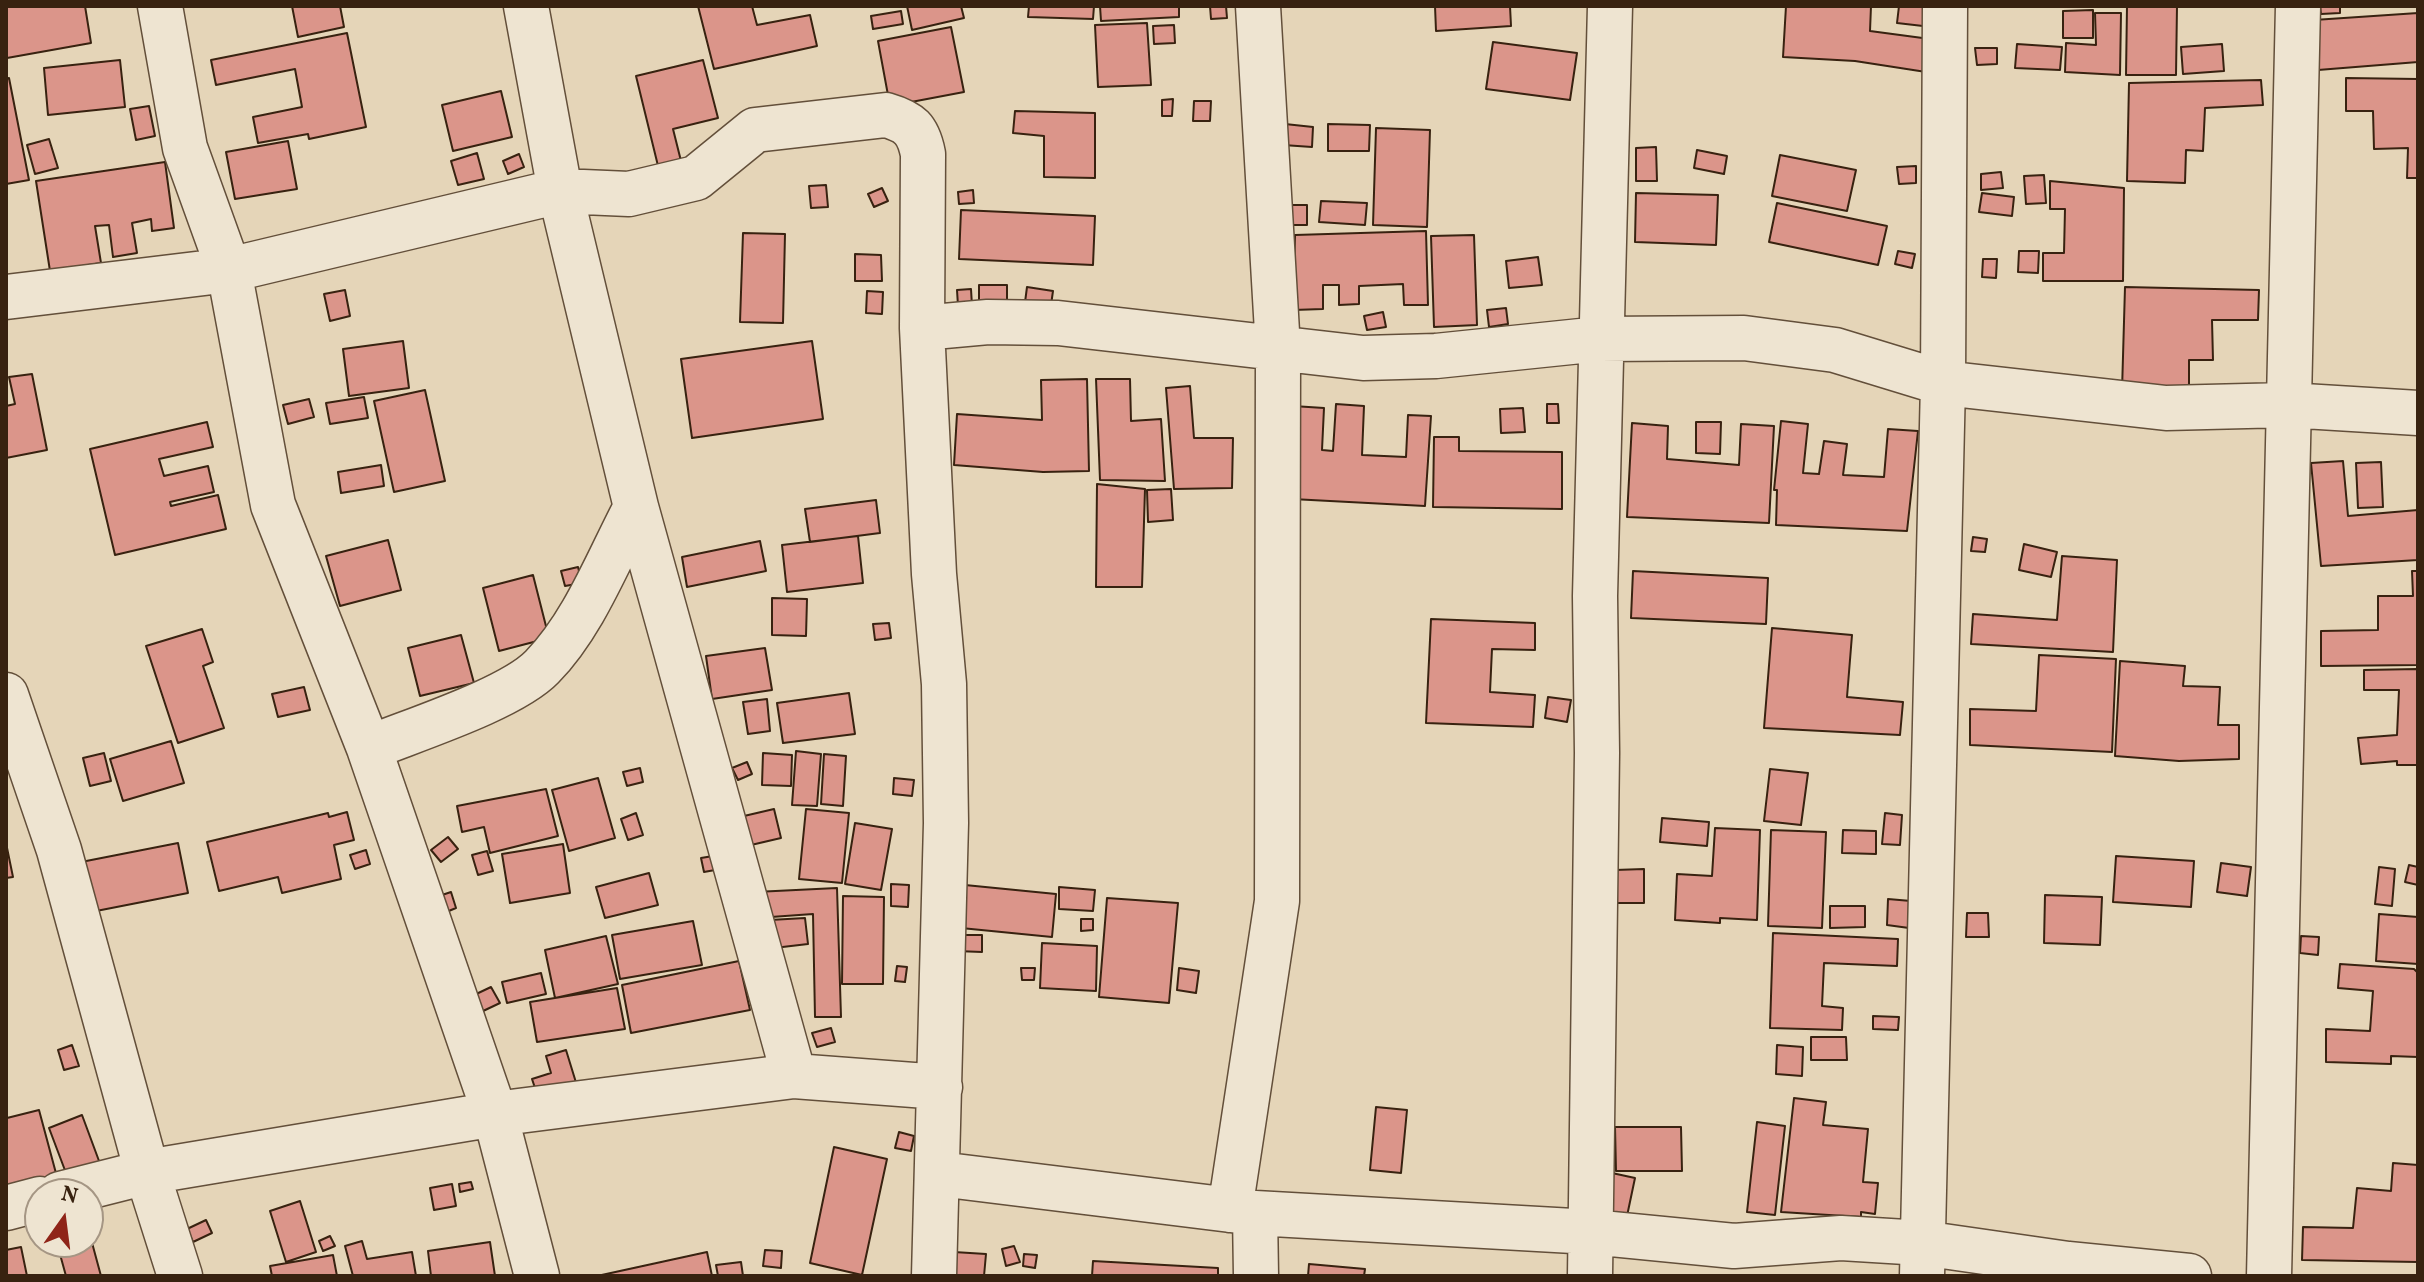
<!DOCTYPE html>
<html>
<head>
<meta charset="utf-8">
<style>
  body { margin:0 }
  #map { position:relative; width:2424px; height:1282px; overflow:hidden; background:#e5d5b8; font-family:Vollkorn,serif }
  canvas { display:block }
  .frame { position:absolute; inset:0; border:8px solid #382210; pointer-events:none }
  .north { position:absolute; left:24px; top:1178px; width:80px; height:80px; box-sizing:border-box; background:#eee4d1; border:2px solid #a59684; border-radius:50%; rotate:14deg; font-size:22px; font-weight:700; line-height:32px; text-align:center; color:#382210 }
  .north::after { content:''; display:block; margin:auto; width:28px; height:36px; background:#8f2418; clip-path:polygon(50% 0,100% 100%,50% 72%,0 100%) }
</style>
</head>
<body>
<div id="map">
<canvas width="2424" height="1282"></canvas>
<div class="frame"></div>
<div class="north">N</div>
</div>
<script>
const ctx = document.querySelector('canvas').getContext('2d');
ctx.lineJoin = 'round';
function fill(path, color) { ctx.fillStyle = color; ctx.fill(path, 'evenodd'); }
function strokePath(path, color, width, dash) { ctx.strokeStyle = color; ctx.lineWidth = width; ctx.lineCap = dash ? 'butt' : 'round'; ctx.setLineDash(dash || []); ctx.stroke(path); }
const building = new Path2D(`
  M6 6H85L91 43 7 58Z
  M292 6H340L344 27 298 37Z
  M698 6H752L757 25 810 15 817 46 714 69Z
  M907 6H961L964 18 912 30Z
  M1029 6H1094L1093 19 1028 17Z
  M1100 6H1179V17L1101 21Z
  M1210 6H1226L1227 18 1211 19Z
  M1435 6H1510L1511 26 1436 31Z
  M1786 6H1871L1870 31 1930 39 1926 72 1855 61 1783 57Z
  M1899 6H1925L1923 26 1897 23Z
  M2127 6H2177L2176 75H2126Z
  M2320 6H2340V13L2321 14Z
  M2093 10V38H2063V11Z
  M901 11 903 24 873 29 871 16Z
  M2095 13H2121L2120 75 2065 72 2066 43 2096 45Z
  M2418 13V62L2318 70 2314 20Z
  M1147 23 1151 85 1098 87 1095 25Z
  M1174 25 1175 43 1154 44 1153 26Z
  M951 27 964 92 890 106 878 41Z
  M347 33 366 127 309 139 308 134 258 143 253 117 302 107 295 69 216 85 211 60Z
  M1493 42 1577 53 1570 100 1486 89Z
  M2017 44 2062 47 2060 70 2015 68Z
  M2222 44 2224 71 2183 74 2181 47Z
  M1975 48H1997V64L1977 65Z
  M120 60 125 107 48 115 44 68Z
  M703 60 718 118 673 129 683 169 660 174 636 76Z
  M9 78 29 180 6 184V79Z
  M2346 78 2418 79V178H2407L2408 148 2374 149 2373 111H2346Z
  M2261 80 2263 105 2205 108 2203 151 2186 150 2185 183 2127 181 2129 83Z
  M501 91 512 137 453 151 442 105Z
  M1173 99 1172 116H1162V100Z
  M1194 101H1211L1210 121H1193Z
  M149 106 155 136 136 140 130 109Z
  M1015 111 1095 113V178L1044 177V136L1013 133Z
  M1285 124 1313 127 1312 147 1283 145Z
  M1328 124 1370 125 1369 151H1328Z
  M1376 128 1430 130 1427 227 1373 225Z
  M49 139 58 168 35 174 27 145Z
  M288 141 297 189 235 199 226 152Z
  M1656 147 1657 181H1636V148Z
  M1697 150 1727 156 1724 174 1694 168Z
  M477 153 484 179 458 185 451 161Z
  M519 154 524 167 508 174 503 161Z
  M1780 155 1856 170 1847 211 1772 196Z
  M165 162 174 228 152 231 151 219 132 223 137 253 113 257 109 225 95 226 101 263 50 271 36 181Z
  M1916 166V183L1899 184 1897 167Z
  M2001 172 2003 188 1981 190V174Z
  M2044 175 2046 203 2026 204 2024 176Z
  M2050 181 2124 188 2123 281H2043V253H2064L2065 209H2050Z
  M826 185 828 207 811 208 809 186Z
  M882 188 888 201 874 207 868 194Z
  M973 190 974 203 959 204 958 192Z
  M1636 193 1718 195 1716 245 1635 242Z
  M1982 193 2014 197 2012 216 1979 212Z
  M1321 201 1367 203 1365 225 1319 222Z
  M1777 203 1887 226 1878 265 1769 242Z
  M1289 205H1307V225H1289Z
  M961 210 1095 216 1093 265 959 259Z
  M1426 231 1428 305H1404L1403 284 1359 286V304L1339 305V285H1323V309L1293 310 1295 235Z
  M743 233 785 234 783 323 740 322Z
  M1474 235 1477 325 1434 327 1431 236Z
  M1898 251 1915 254 1912 268 1895 264Z
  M2019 251H2039L2038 273 2018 272Z
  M855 254 881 255 882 281H855Z
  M1538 257 1542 285 1509 288 1506 261Z
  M1983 259H1997L1996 278 1982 277Z
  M979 285H1007V307H979Z
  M1027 287 1053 291 1050 312 1024 310Z
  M2125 287 2259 290 2258 320H2212L2213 360H2189V393L2122 391Z
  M971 289 972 306H958L957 290Z
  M345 290 350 316 330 321 324 294Z
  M867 291 883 292 882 314 866 313Z
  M1506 308 1508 324 1489 327 1487 310Z
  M1383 312 1386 327 1367 330 1364 316Z
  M403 341 409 388 349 396 343 349Z
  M812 341 823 419 692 438 681 359Z
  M32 374 47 450 6 458V406L15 404 9 377Z
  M1087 379 1089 471 1043 472 954 465 957 414 1042 420 1041 380Z
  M1096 379H1130L1131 421 1161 419 1165 481 1100 480Z
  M1190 386 1194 438H1233L1232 488 1174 489 1166 388Z
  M425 390 445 481 394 492 374 401Z
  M364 397 368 418 330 424 326 403Z
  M309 399 314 417 288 424 283 405Z
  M1336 404 1364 406 1362 455 1406 457 1408 415 1431 416 1425 506 1292 499 1293 406 1324 408 1322 450 1333 451Z
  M1547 404H1558L1559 423H1547Z
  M1523 408 1525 432 1501 433 1500 409Z
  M1781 421 1808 424 1803 473 1819 474 1824 441 1847 444 1843 475 1884 477 1888 429 1918 431 1907 531 1776 525 1777 490H1774Z
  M207 422 213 447 159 459 164 476 208 466 214 492 170 502 171 506 218 495 226 529 115 555 90 449Z
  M1696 422H1721L1720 454 1696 453Z
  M1632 423 1668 426 1667 459 1739 465 1741 424 1774 426 1769 523 1627 517Z
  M1434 437H1459V451L1562 452V509L1433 507Z
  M2343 461 2348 516 2418 510V560L2321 566 2311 463Z
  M2381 462 2383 507 2358 508 2356 463Z
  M381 465 384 486 341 493 338 472Z
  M1097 484 1145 489 1142 587H1096Z
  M1171 489 1173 520 1148 522 1147 490Z
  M876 500 880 533 810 542 805 509Z
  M858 536 863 583 787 592 782 545Z
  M1973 537 1987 539 1985 552 1971 551Z
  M388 540 401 590 340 606 326 556Z
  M760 541 766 571 687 587 682 557Z
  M2024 544 2057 552 2051 577 2019 570Z
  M2062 556 2117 560 2113 652 1971 644 1973 614 2057 620Z
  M578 567 582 583 565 586 561 571Z
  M1633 571 1768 578 1766 624 1631 618Z
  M2412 571H2418V665L2321 666V631L2378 630V596H2413Z
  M533 575 549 638 499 651 483 588Z
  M772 598 807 599 806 636 772 635Z
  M1431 619 1535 623V650L1492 649 1490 692 1535 695 1533 727 1426 723Z
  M889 623 891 638 875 640 873 624Z
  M1772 628 1852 635 1847 697 1903 702 1900 735 1764 728Z
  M202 629 213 662 203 666 224 728 178 743 146 646Z
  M461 635 474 683 420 696 408 648Z
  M765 648 772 690 712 699 706 656Z
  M2039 655 2116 659 2112 752 1970 745V709L2036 711Z
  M2120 661 2185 666 2183 686 2220 687 2218 725H2239V759L2179 761 2115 756Z
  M2418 669V765H2397V761L2361 764 2358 738 2397 735 2399 690H2364V670Z
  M304 687 310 710 278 717 272 694Z
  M849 693 855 734 783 743 777 703Z
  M1548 697 1571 700 1567 722 1545 718Z
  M767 699 770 731 748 734 743 702Z
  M171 741 184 783 123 801 110 759Z
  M796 751 821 754 817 806 792 805Z
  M104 753 111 781 90 786 83 758Z
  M763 753 792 755 791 786 762 785Z
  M824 754 846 756 843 806 821 804Z
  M747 762 752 774 738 780 732 768Z
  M640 768 643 782 627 786 623 772Z
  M1770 769 1808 773 1801 825 1764 821Z
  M598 778 615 838 569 851 552 790Z
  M894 778 914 780 912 796 893 794Z
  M546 789 558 836 490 853 484 827 462 832 457 806Z
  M774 809 781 838 751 845 744 816Z
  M806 809 849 813 842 883 799 879Z
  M347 812 354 840 334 845 341 879 282 893 278 877 219 891 207 842 328 813 329 817Z
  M636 813 643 835 628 840 621 819Z
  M1885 813 1902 815 1900 845 1882 844Z
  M1662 818 1709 822 1707 846 1660 842Z
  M855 823 892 829 881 890 845 884Z
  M1715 828 1760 830 1757 920 1720 918V923L1675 920 1677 874 1712 876Z
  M1771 830 1826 832 1822 928 1768 926Z
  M1843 830 1876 831V854L1842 853Z
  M448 837 458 849 441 862 431 850Z
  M6 843 13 877 6 878Z
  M178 843 188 893 86 913 76 863Z
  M563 844 570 893 510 903 502 854Z
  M366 850 370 864 355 869 350 855Z
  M487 851 493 871 478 875 472 855Z
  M713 856 715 870 704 872 701 858Z
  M2116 856 2194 861 2191 907 2113 902Z
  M2221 863 2251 867 2247 896 2217 892Z
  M2409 865 2418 867V885L2405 882Z
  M2379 867 2395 869 2392 906 2375 904Z
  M1644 869V903H1615V870Z
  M649 873 658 905 605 918 596 887Z
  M891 884 909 885 908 907 891 906Z
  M965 885 1056 894 1052 937 961 928Z
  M1059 887 1095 890 1093 911 1059 909Z
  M837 888 841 1017H815L813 914 757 918 755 892Z
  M451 892 456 908 444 913 439 896Z
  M2045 895 2102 897 2100 945 2044 943Z
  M843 896 884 897 883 984H842Z
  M1107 898 1178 903 1169 1003 1099 997Z
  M1888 899 1911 901 1909 928 1887 925Z
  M1830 906H1865V927L1830 928Z
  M1967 913H1988L1989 937H1966Z
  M2379 914 2418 917V964L2376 961Z
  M805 918 808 944 774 948 770 920Z
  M1081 919H1093V930L1081 931Z
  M693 921 702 965 620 979 612 935Z
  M1773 933 1898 939 1897 966 1824 963 1822 1006 1843 1008 1842 1030 1770 1028Z
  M957 935H982V952L956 951Z
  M606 936 618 984 555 998 545 950Z
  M2301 936 2319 937 2318 955 2300 953Z
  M1042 943 1097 946 1096 991 1040 988Z
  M739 961 750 1010 631 1033 622 985Z
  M2340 964 2414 969 2418 973V1057L2391 1056V1064L2326 1062V1029L2370 1031 2373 991 2338 988Z
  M897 966 907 967 905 982 895 981Z
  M1021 968H1035L1034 980H1022Z
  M1179 968 1199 971 1196 993 1177 990Z
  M541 973 546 994 507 1003 502 982Z
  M491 987 500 1003 481 1012 472 996Z
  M617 988 625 1029 537 1042 530 1002Z
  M1873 1016 1899 1017 1898 1030 1873 1029Z
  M831 1028 835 1042 817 1047 812 1033Z
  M1811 1037H1846L1847 1060H1811Z
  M72 1045 79 1066 64 1070 58 1050Z
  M1777 1045 1803 1047 1802 1076 1776 1074Z
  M566 1050 578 1089 540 1103 532 1079 551 1073 546 1056Z
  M1794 1098 1826 1102 1823 1125 1868 1129 1863 1182 1878 1183 1875 1214 1861 1212V1217L1781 1212Z
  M1376 1107 1407 1110 1401 1173 1370 1170Z
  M39 1110 57 1177 6 1191V1113L7 1118Z
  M82 1115 102 1169 69 1181 49 1128Z
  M1757 1122 1785 1126 1775 1215 1747 1212Z
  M1615 1127H1681L1682 1171H1616Z
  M899 1132 914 1136 911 1151 895 1148Z
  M834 1147 887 1159 862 1275 810 1263Z
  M2393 1163 2418 1165V1262L2302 1260 2303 1227 2353 1228 2357 1188 2391 1191Z
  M1612 1173 1635 1178 1627 1216 1604 1212Z
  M471 1182 473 1189 460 1192 459 1184Z
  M452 1184 456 1206 434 1210 430 1188Z
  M300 1201 316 1252 286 1262 270 1211Z
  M206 1220 212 1233 193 1242 187 1229Z
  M330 1236 335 1246 323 1251 319 1241Z
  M88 1239H91L101 1276H66L58 1247Z
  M362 1241 367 1259 412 1252 416 1276H353L345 1246Z
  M490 1242 495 1276H431L428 1251Z
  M1014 1246 1020 1262 1006 1266 1002 1249Z
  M21 1247 27 1276H6V1250Z
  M765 1250 782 1251 781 1268 763 1266Z
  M707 1252 712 1276H597Z
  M954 1252 986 1254 984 1276H953Z
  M1024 1254 1037 1255 1035 1268 1023 1266Z
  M333 1255 337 1276H272L270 1266Z
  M1093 1261 1218 1268V1276H1092Z
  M741 1262 743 1276H718L716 1265Z
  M1309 1264 1365 1269 1364 1276H1308Z`);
fill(building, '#db958a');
strokePath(building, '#382210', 2);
const minor = new Path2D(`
  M160 6 185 148 229 270 273 505 369 748 495 1114 537 1276
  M526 6 560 191 636 507 794 1076
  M6 297 229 270 560 191 629 194 696 178 755 130 886 115C910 122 918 129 923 154L922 328 934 574 944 684 946 823 934 1276
  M922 328 988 322 1058 323 1363 358 1436 356 1600 339 1744 338 1835 350 1943 383 2166 408 2287 405 2418 413
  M6 695 59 850 147 1172 180 1276
  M369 748C413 730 511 699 542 667 584 624 608 560 636 507
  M939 1174 1255 1213 1591 1232 1734 1246 1841 1238 1922 1243 2068 1264 2189 1276
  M60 1194 147 1172 495 1114 794 1076 940 1087
  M6 1208 40 1199
  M1230 1210 1277 901 1278 349 1258 6
  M1255 1213 1256 1276
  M1590 1276 1597 753 1595 596 1610 6
  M1922 1276 1943 383 1945 6
  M2269 1276 2298 6`);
strokePath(minor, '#634f3a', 47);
strokePath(minor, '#eee4d1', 44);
</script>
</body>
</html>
